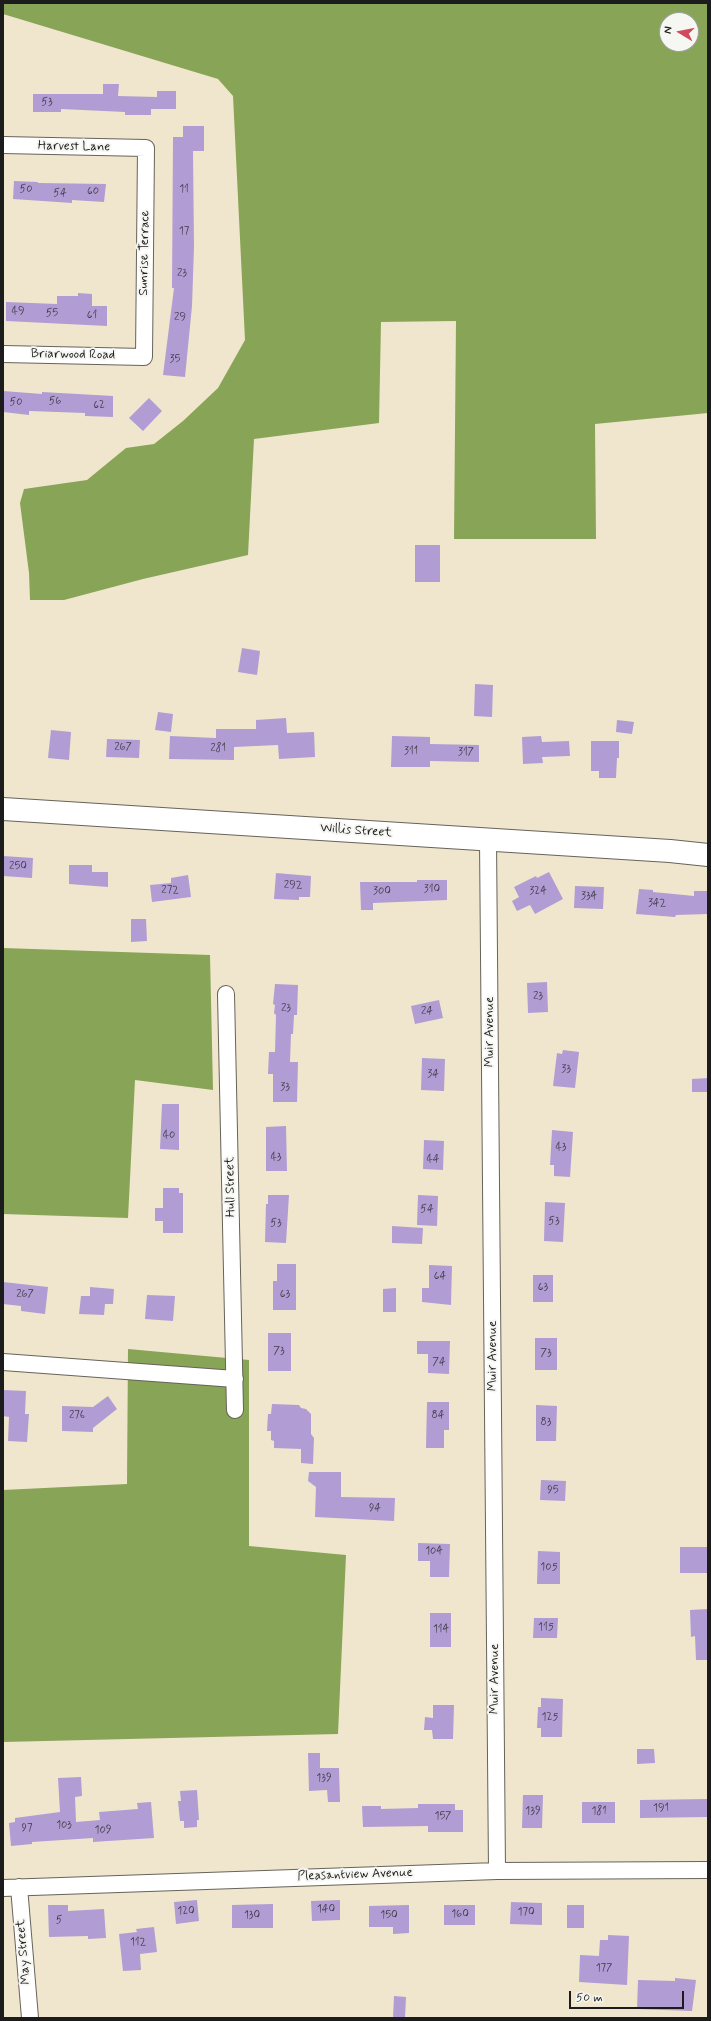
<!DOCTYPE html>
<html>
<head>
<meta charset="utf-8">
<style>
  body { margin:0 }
  #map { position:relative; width:711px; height:2021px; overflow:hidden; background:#f0e6cd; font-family:Mynerve,sans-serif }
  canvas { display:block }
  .frame { position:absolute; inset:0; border:4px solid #1c1c1c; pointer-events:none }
  .north { position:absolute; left:659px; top:12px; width:40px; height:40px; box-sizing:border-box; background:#f6f6f2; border:1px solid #9f9f9c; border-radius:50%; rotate:280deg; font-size:11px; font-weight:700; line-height:16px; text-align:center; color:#1c1c1c }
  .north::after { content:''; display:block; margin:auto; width:14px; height:18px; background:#d1495b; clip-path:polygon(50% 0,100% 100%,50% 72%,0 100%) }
  .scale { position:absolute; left:569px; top:1991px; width:115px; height:18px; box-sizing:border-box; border:2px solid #1c1c1c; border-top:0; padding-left:5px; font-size:12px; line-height:14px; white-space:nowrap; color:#1c1c1c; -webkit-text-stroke:3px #f6f6f2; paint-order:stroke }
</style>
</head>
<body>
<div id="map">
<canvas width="711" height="2021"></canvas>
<div class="frame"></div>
<div class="north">N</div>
<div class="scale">50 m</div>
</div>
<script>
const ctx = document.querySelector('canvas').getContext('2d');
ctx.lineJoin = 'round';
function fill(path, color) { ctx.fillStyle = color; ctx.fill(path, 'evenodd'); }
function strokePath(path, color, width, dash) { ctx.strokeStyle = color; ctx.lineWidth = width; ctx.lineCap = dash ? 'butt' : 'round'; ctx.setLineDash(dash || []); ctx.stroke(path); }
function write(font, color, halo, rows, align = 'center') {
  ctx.font = font + ' Mynerve,sans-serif'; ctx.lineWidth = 4; ctx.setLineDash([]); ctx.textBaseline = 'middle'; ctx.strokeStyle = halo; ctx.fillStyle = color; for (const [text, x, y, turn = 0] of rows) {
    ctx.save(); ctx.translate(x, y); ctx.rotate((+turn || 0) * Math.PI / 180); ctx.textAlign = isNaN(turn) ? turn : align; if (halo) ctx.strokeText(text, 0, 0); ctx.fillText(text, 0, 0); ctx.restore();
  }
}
fill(new Path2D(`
  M3 3H708V413L595 424 596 539H454L456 321 381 322 379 423 254 439 248 555 143 579 64 600H30L29 573 20 503 24 489 87 480 126 448 154 444 183 421 218 388 245 340 233 96 218 79 3 14ZM667 20H691V44H667Z
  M3 948 210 955 213 1090 135 1080 128 1218 3 1214Z
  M128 1349 249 1360V1546L346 1555 338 1734 3 1742V1490L127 1484Z`), '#88a456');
fill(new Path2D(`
  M103 84H119L118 96 157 97V91H176V109H151V115H125V112L61 109V112H33V94H103Z
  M183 126H204V151H193L194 247 192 306 185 377 163 375 174 288H172L173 137H183Z
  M14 181 38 182V183L106 184 104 202 72 200V203L13 199Z
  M78 293 92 294V306H107V326L6 321V302L57 304V296H78Z
  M3 391 42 394V392L113 396V417L85 416V413L29 411V415L3 412Z
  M149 398 162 411 143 431 129 418Z
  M415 545H440V582H415Z
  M242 648 260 651 257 675 238 672Z
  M475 684 493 685 492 717 474 716Z
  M158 712 173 714 171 732 155 730Z
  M286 718 287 733 314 732 315 757 279 759 278 745 234 747V760L169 759 170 736 216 738V729H256V720Z
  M617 720 634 722 632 734 616 732Z
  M51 730 71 732 69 760 48 758Z
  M392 736 430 737V744L479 745V762L430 761V767H391Z
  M541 736 542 742 569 741 570 756 542 757 543 763 523 764 522 737Z
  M107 739 140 740 139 758 106 757Z
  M591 741H619V758H617L616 778H599V771H591Z
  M3 856 33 858 32 878 3 876Z
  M69 865H92V872H108V887L69 884Z
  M549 872 563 899 535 914 530 905 517 911 512 901 519 897 514 887 536 876 537 878Z
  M276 873 311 876 310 897H299V900L274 899Z
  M188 875 191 897 152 902 150 885 171 883V878Z
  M417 880H447V900L373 903V910H361L360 882H417Z
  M575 886 604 887 603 909 574 908Z
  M639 889 653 890V892L694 896V891H708V914L676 915 675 917 636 914Z
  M131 919H146L147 941 131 942Z
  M547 982 548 1012 528 1013 527 983Z
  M275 984 298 985 297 1015H294L293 1034H291L290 1062H298L297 1102H273V1074H268L269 1052H275L276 1015 274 1013 275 1005 273 1004Z
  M439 1000 443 1018 415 1024 411 1006Z
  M563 1050 579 1052 575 1088 553 1086 557 1053 562 1054Z
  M422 1058 445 1059 444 1091 421 1090Z
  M708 1078V1092H692V1079Z
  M162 1104H179V1150L160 1149Z
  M286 1126 287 1171H266V1127Z
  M552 1130 573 1132 570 1177 554 1176V1165H550Z
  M424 1140 444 1141 443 1170 423 1169Z
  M163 1188H179V1193H183V1233H163V1221H155V1208H163Z
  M268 1195H289L286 1243 265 1242 266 1204H268Z
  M418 1195 438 1196 437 1226 417 1225Z
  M545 1202 565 1203 563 1242 544 1241Z
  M392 1226 423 1228 422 1244 392 1243Z
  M277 1264H296V1310H273V1281H277Z
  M429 1265 452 1266 451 1305 422 1302V1288H429Z
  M533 1275H553V1302H533Z
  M3 1282 48 1287 45 1314 21 1311V1306L3 1304Z
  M90 1287 114 1289 113 1304H105L104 1315 79 1314 81 1296H90Z
  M396 1288V1312H383V1289Z
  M147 1295 175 1296 173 1321 145 1319Z
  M268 1333H291V1371H268Z
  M535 1338H557V1370H535Z
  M417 1341H450L449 1374 428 1373V1354H417Z
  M3 1390 26 1391 25 1414H29L27 1442 8 1441 9 1417 3 1416Z
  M108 1396 117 1409 93 1428V1432L62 1431V1406L93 1407Z
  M427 1402H449V1430H444V1448H426Z
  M272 1404 299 1405 301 1408 306 1409 311 1414V1434L314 1438 313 1464 301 1463V1449L274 1448V1441L271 1440V1431H267L268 1414H271Z
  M536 1405 557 1406 556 1441H536Z
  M309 1472H341V1497L395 1498 394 1521 315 1517 316 1487 308 1481Z
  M541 1480 566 1481 565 1501 540 1500Z
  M418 1543 450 1544 449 1577H430V1561H418Z
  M680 1547H708V1573H680Z
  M538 1551 560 1552V1584H537Z
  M708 1609V1660H696L695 1636 691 1637 690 1610Z
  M430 1613H451V1647H430Z
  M534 1618H558L557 1638H533Z
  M541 1698 563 1699 562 1737H541V1728H537L538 1707H541Z
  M433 1705H454L453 1739H433L432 1730H424L425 1717 433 1718Z
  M637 1749H654L655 1763 637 1764Z
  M308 1753H320V1768H339L340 1802H328L327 1790 309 1791Z
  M81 1777 82 1796 75 1797 76 1822 100 1820 99 1812 138 1809 137 1803 151 1802 154 1838 93 1842V1838L32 1842V1844L11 1846 9 1823 15 1822V1818L60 1812 58 1778Z
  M197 1790 199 1820H197V1827L184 1828V1821H180L178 1801H181L180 1791Z
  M523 1795H543L542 1828H522Z
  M708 1799V1817L640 1818V1800Z
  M582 1802H615V1823H582Z
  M418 1804H455V1810H463V1832H428V1826L363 1827 362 1806H381V1809L418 1808Z
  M197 1900 199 1921 176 1924 174 1902Z
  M340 1900V1920L312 1921 311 1901Z
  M511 1902 542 1903V1925L510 1924Z
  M273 1904V1928H232V1905Z
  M48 1905H68V1911L104 1909 106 1938 88 1939V1936L49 1937Z
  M409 1905V1933L393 1934V1927H369V1906Z
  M444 1905H475V1925H444Z
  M567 1905H584V1928H567Z
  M154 1927 157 1952 140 1954 141 1970 123 1971 119 1934 137 1932 136 1929Z
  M608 1935 629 1936 627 1985 579 1982 580 1955 599 1956 600 1940H608Z
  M675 1978 696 1980 692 2011 637 2009 638 1980 675 1981Z
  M394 1996 406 1997 405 2018H393Z`), '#b19cd4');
const street = new Path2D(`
  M3 145 146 148 144 357 3 354
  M488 840 497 1871
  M226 994 235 1410
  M3 1362 235 1379
  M19 1887 30 2018
  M3 1888 497 1871 708 1870`);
const secondary = new Path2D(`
  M3 809 670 851 708 855`);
strokePath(street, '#66635a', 18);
strokePath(secondary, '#66635a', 24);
strokePath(street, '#fff', 16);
strokePath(secondary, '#fff', 22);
write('11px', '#413c4a', null, [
  ["53",47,103],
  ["50",26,190],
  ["11",184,190],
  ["60",93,192],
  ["54",60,194],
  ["17",184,232],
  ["23",182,274],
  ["49",18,312],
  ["55",52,314],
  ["61",92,316],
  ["29",180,318],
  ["35",175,360],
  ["56",55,402],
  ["50",16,403],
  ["62",99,406],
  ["267",123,748],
  ["281",218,749],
  ["311",411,752],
  ["317",466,753],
  ["250",18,867],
  ["292",293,886],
  ["310",432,890],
  ["272",170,891],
  ["300",382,892],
  ["324",538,892],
  ["334",589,897],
  ["342",657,904],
  ["23",538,997],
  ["23",286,1009],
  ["24",427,1012],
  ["33",566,1070],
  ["34",433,1075],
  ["33",285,1088],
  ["40",169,1136],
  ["43",561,1148],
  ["43",276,1158],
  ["44",433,1160],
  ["54",427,1210],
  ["53",554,1222],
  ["53",276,1224],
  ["64",440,1277],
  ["63",543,1288],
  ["267",25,1295],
  ["63",285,1295],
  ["73",279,1352],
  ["73",546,1354],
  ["74",439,1363],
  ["276",77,1416],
  ["84",438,1416],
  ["83",546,1423],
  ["95",553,1491],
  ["94",375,1509],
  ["104",434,1552],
  ["105",549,1568],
  ["115",546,1628],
  ["114",441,1630],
  ["125",550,1718],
  ["139",324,1779],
  ["191",661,1809],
  ["139",533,1812],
  ["181",599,1812],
  ["157",443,1817],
  ["103",64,1826],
  ["97",27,1829],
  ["109",103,1831],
  ["140",326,1910],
  ["120",186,1912],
  ["170",526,1913],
  ["160",460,1915],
  ["130",252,1916],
  ["150",389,1916],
  ["5",59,1921],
  ["112",138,1943],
  ["177",604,1969]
]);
write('13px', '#1c1c1c', '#f6f6f2', [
  ["Harvest Lane",74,147,1],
  ["Sunrise Terrace",145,253,-89],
  ["Briarwood Road",73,355,1],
  ["Willis Street",356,831,4],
  ["Muir Avenue",490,1032,-90],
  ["Hull Street",231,1187,-91],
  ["Muir Avenue",493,1356,-90],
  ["Muir Avenue",495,1679,-90],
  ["Pleasantview Avenue",355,1875,-2],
  ["May Street",24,1952,-95]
]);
</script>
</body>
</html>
